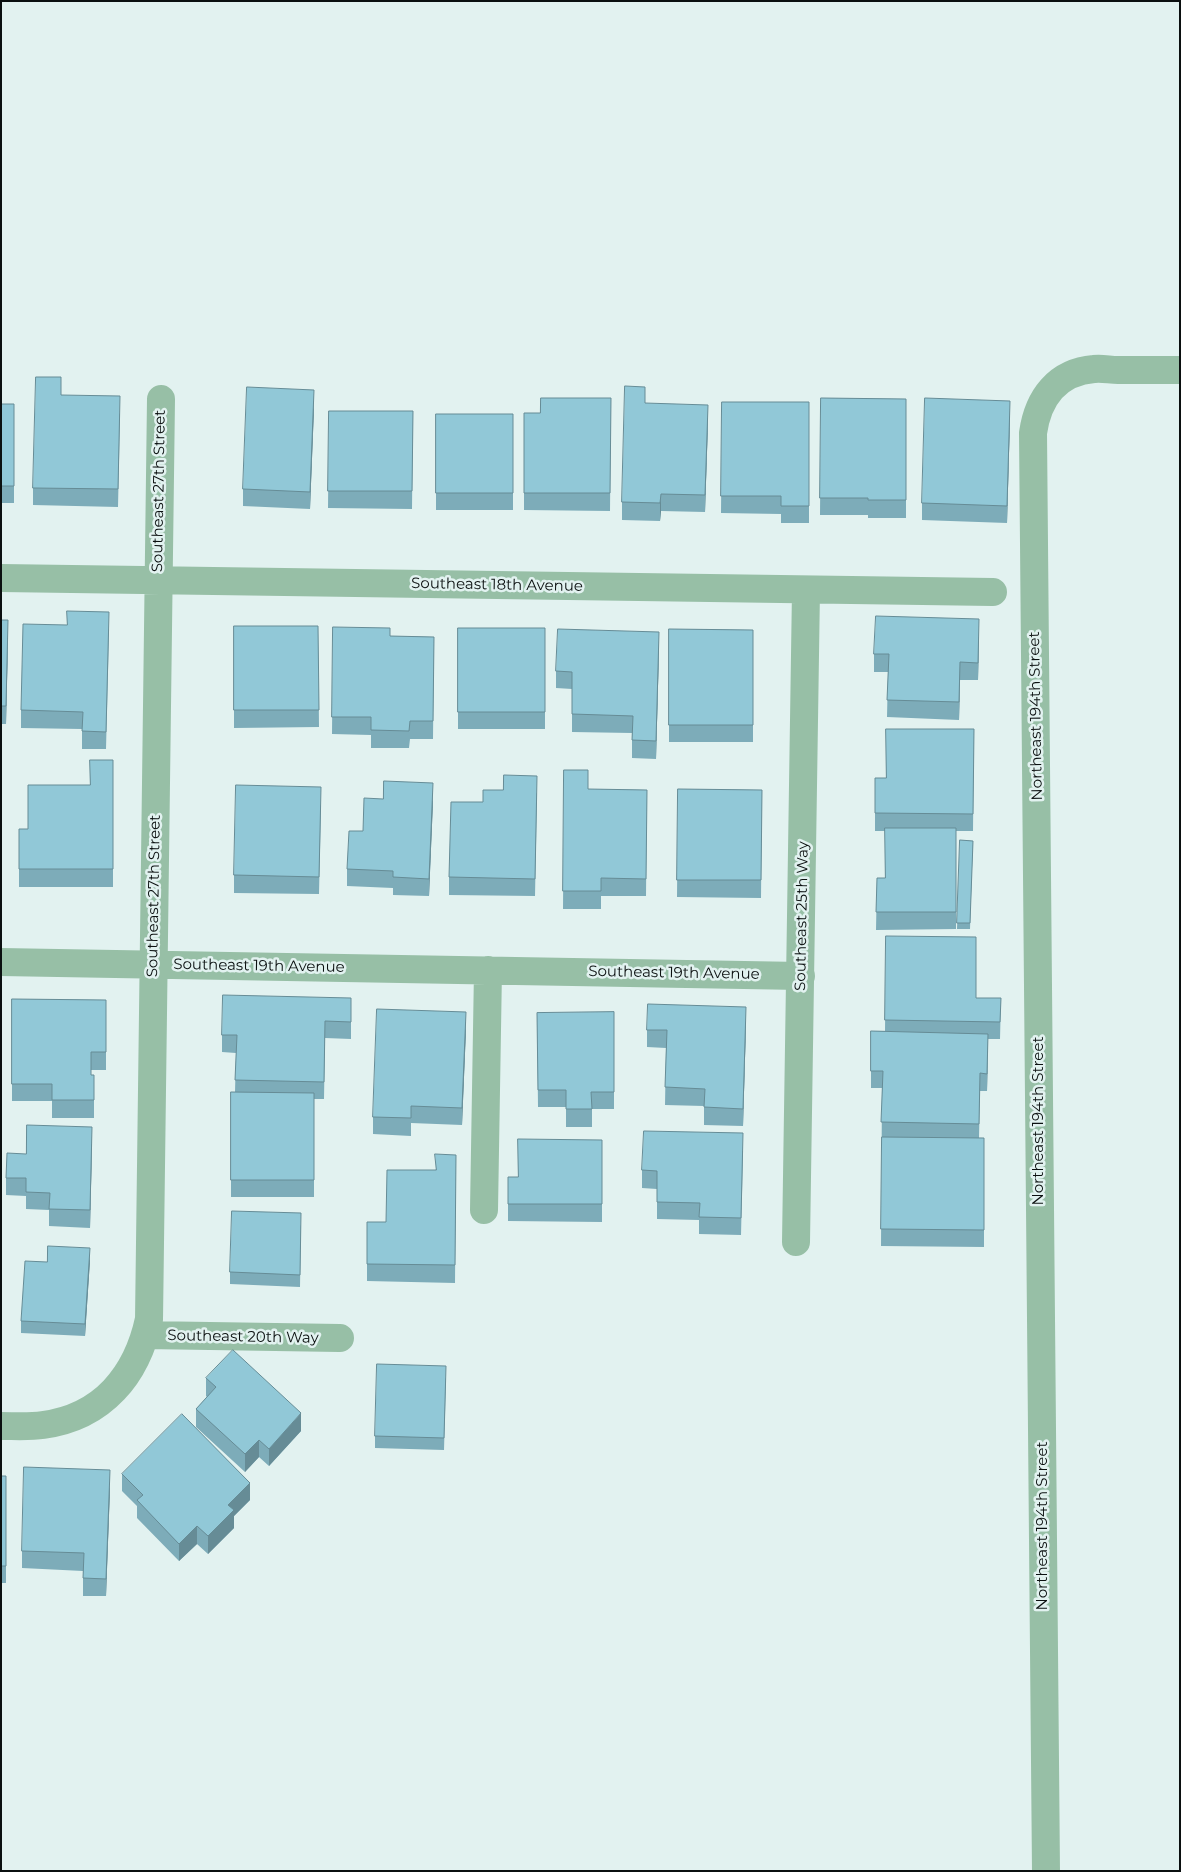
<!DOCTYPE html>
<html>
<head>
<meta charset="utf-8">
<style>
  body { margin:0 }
  #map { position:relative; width:1181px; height:1872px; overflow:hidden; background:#e2f2f0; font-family:Montserrat,sans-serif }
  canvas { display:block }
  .frame { position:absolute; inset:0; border:2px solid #0b1010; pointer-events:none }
</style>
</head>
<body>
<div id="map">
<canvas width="1181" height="1872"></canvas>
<div class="frame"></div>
</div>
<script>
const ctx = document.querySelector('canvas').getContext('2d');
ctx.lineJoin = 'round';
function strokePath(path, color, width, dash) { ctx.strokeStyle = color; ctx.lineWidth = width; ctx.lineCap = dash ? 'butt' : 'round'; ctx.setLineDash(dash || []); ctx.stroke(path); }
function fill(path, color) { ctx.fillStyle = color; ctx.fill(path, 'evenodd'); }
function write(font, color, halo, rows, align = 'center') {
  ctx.font = font + ' Montserrat,sans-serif'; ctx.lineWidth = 5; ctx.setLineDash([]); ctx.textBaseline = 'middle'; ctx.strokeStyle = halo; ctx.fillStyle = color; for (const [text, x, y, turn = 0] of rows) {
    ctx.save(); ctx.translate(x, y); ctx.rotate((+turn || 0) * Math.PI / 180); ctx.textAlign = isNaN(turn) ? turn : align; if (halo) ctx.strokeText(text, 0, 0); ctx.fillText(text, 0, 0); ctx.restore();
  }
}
strokePath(new Path2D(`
  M1 578 993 592
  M1 962 801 976
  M484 1210 488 970
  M796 1242 806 590
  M145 1335 340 1338
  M1 1426C15 1426 30 1427 43 1425 103 1417 137 1375 149 1319L161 399
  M1046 1871 1033 433C1038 398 1057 372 1094 369 1102 368 1110 370 1118 370 1138 370 1159 370 1180 370`), '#97bfa6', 28);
fill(new Path2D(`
  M61 395 120 414 118 507 33 505V488Z
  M611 398 610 511 524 510V413H540Z
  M821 398 906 399V518H868V515H820Z
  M722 402H809V523H781V514L721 513Z
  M645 403 708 422 705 512 661 511 660 521 622 520V502Z
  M1 404H14V503H1Z
  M314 408 310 509 243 506V489Z
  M329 411H413L412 509 328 508Z
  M436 414H513V510H436Z
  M1010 418 1007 523 922 520V503Z
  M1 620 8 638 6 724H1Z
  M234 626H318L319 727 234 728Z
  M333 627 390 636 434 637 433 739H410L409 748H371V735L332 734Z
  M458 628H545V729H458Z
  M669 629 753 630V742H669Z
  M109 630 106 749H82V729L21 728V710Z
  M979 637 978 680H960L959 720 887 717 888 672H874V654Z
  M659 649 656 759 632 758V733L572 732V689L556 688V671Z
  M974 729 973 831H956V929L876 930 877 878H885V831H875V778H886Z
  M113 760V887H19V829H28L90 785Z
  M564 770 588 789 647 790 646 896H601V909H563Z
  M678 789 762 790 761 898 677 897Z
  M537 793 535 896 449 895V877L483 802Z
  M433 801 429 896 393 895V888L347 886V869L363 831Z
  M321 805 319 894 234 893V875Z
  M960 840 973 841 970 929H957Z
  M886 936 976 998H1001L1000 1039H988L987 1091H980L979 1138H984V1247L881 1246 882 1088H871V1031H885Z
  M351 998V1039L325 1038 324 1099H314V1197H231V1092H235L236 1053 222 1052V1035Z
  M12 999 106 1000V1070H91V1075H94V1118H52V1101H12Z
  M614 1012V1109H592V1127H566V1107H538L537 1013Z
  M746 1024 743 1126 704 1125V1106L665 1105 666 1048 647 1047V1030Z
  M466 1029 462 1125 411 1123V1136L373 1134V1117Z
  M602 1140V1222L508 1221V1177H518Z
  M92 1144 90 1228 49 1226V1210L26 1209V1196L6 1195V1178L26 1154Z
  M743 1151 741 1235 699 1234V1220L657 1219V1189L642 1188V1170Z
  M456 1155 455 1283 367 1281V1222H386L435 1170Z
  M301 1225 300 1287 230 1284V1272Z
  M90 1260 85 1336 21 1333V1321L47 1262Z
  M206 1378 301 1431 269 1466 259 1457 245 1472 196 1427V1409L207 1397 206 1396Z
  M446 1378 444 1450 375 1448V1436Z
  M122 1474 250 1500 234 1516V1528L208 1554 197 1544 179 1561 137 1518V1506L122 1491Z
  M1 1476H6V1583H1Z
  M110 1488 106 1596H83V1571L22 1568V1551Z`), '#7dacb9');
fill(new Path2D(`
  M314 390V408L310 509V492Z
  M1010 401V418L1007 523V506Z
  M708 405V422L705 512V495Z
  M661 494V511L660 521V503Z
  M979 619V637L978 680V663Z
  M8 620V638L6 724V706Z
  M659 632V649L656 759V741Z
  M960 662V680L959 720V702Z
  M433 783V801L429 896V879Z
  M746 1007V1024L743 1126V1109Z
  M466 1012V1029L462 1125V1108Z
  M988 1034V1051L987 1091V1074Z
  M92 1127V1144L90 1228V1210Z
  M90 1248V1260L85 1336V1324Z
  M301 1413V1431L269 1466V1449Z
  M259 1440V1457L245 1472V1454Z
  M110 1470V1488L106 1596V1579Z
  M250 1483V1500L234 1516V1528L208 1554V1536L228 1505Z
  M197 1526V1544L179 1561V1544Z`), '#668c96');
const building = new Path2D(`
  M36 377H61V395L120 396 118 489 33 488Z
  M625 386 645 387V403L708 405 705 495 661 494 660 503 622 502Z
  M247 387 314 390 310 492 243 489Z
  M541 398H611L610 493H524V413H540Z
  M821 398 906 399V500H868V498H820Z
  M925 398 1010 401 1007 506 922 503Z
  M722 402H809V506H781V496H721Z
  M1 404H14V486H1Z
  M329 411H413L412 491H328Z
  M436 414H513V493H436Z
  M67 611 109 612 106 732 82 731 83 712 21 710 23 624 67 625Z
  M876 616 979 619 978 663 960 662 959 702 887 700 889 654H874Z
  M1 620H8L6 706H1Z
  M234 626H318L319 710H234Z
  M333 627 390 628V636L434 637 433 721H410L409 731 371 730V717H332Z
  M458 628H545V712H458Z
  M558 629 659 632 656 741 632 740 633 716 572 714V672L556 671Z
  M669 629 753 630V725H669Z
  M886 729H974L973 814 875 813V778H886Z
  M90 760H113V869H19V829H28V785H90Z
  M564 770H588V789L647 790 646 879 601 878V891H563Z
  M504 775 537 776 535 879 449 877 451 802H483V790H503Z
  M384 781 433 783 429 879 393 877V871L347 869 349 831H363L364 798 383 799Z
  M236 785 321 787 319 877 234 875Z
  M678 789 762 790 761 880H677Z
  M885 828H956V912H876L877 878H885Z
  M960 840 973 841 970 923H957Z
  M886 936 976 937V998H1001L1000 1022 885 1020Z
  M223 995 351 998V1022L325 1021 324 1082 235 1080 237 1035H222Z
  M12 999 106 1000V1052H91V1075H94V1100H52V1084H12Z
  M648 1004 746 1007 743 1109 704 1107 705 1089 665 1087 667 1030H647Z
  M377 1009 466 1012 462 1108 411 1106V1118L373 1117Z
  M614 1012V1092H591L592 1109H566V1090H538L537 1013Z
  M871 1031 988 1034 987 1074 980 1073 979 1124 881 1122 883 1071H871Z
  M231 1092 314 1093V1180H231Z
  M27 1125 92 1127 90 1210 49 1209 50 1193 26 1192V1178H6L7 1153 26 1154Z
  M644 1131 743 1133 741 1218 699 1217 700 1203 657 1202V1171L642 1170Z
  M882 1137 984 1138V1230L881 1229Z
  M518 1139 602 1140V1204H508V1177H518Z
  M435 1154 456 1155 455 1265 367 1264V1222H386L387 1170H436Z
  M232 1211 301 1213 300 1275 230 1272Z
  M48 1246 90 1248 85 1324 21 1321 25 1261 47 1262Z
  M233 1350 301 1413 269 1449 259 1440 245 1454 196 1409 216 1387 206 1378Z
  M377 1364 446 1366 444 1438 375 1436Z
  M182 1414 250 1483 228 1505 234 1510 208 1536 197 1526 179 1544 137 1500 143 1495 122 1474Z
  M24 1467 110 1470 106 1579 83 1578 84 1553 22 1551Z
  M1 1476H6V1566H1Z`);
fill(building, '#91c8d7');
strokePath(building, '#668c96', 1);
write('15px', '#0b1010', '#e2f2f0', [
  ["Southeast 27th Street",159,491,-89],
  ["Southeast 18th Avenue",497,585,1],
  ["Northeast 194th Street",1036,716,-91],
  ["Southeast 27th Street",154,896,-89],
  ["Southeast 25th Way",802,916,-89],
  ["Southeast 19th Avenue",259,966,1],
  ["Southeast 19th Avenue",674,973,1],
  ["Northeast 194th Street",1039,1121,-90],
  ["Southeast 20th Way",243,1337,1],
  ["Northeast 194th Street",1043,1526,-90]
]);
</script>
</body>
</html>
